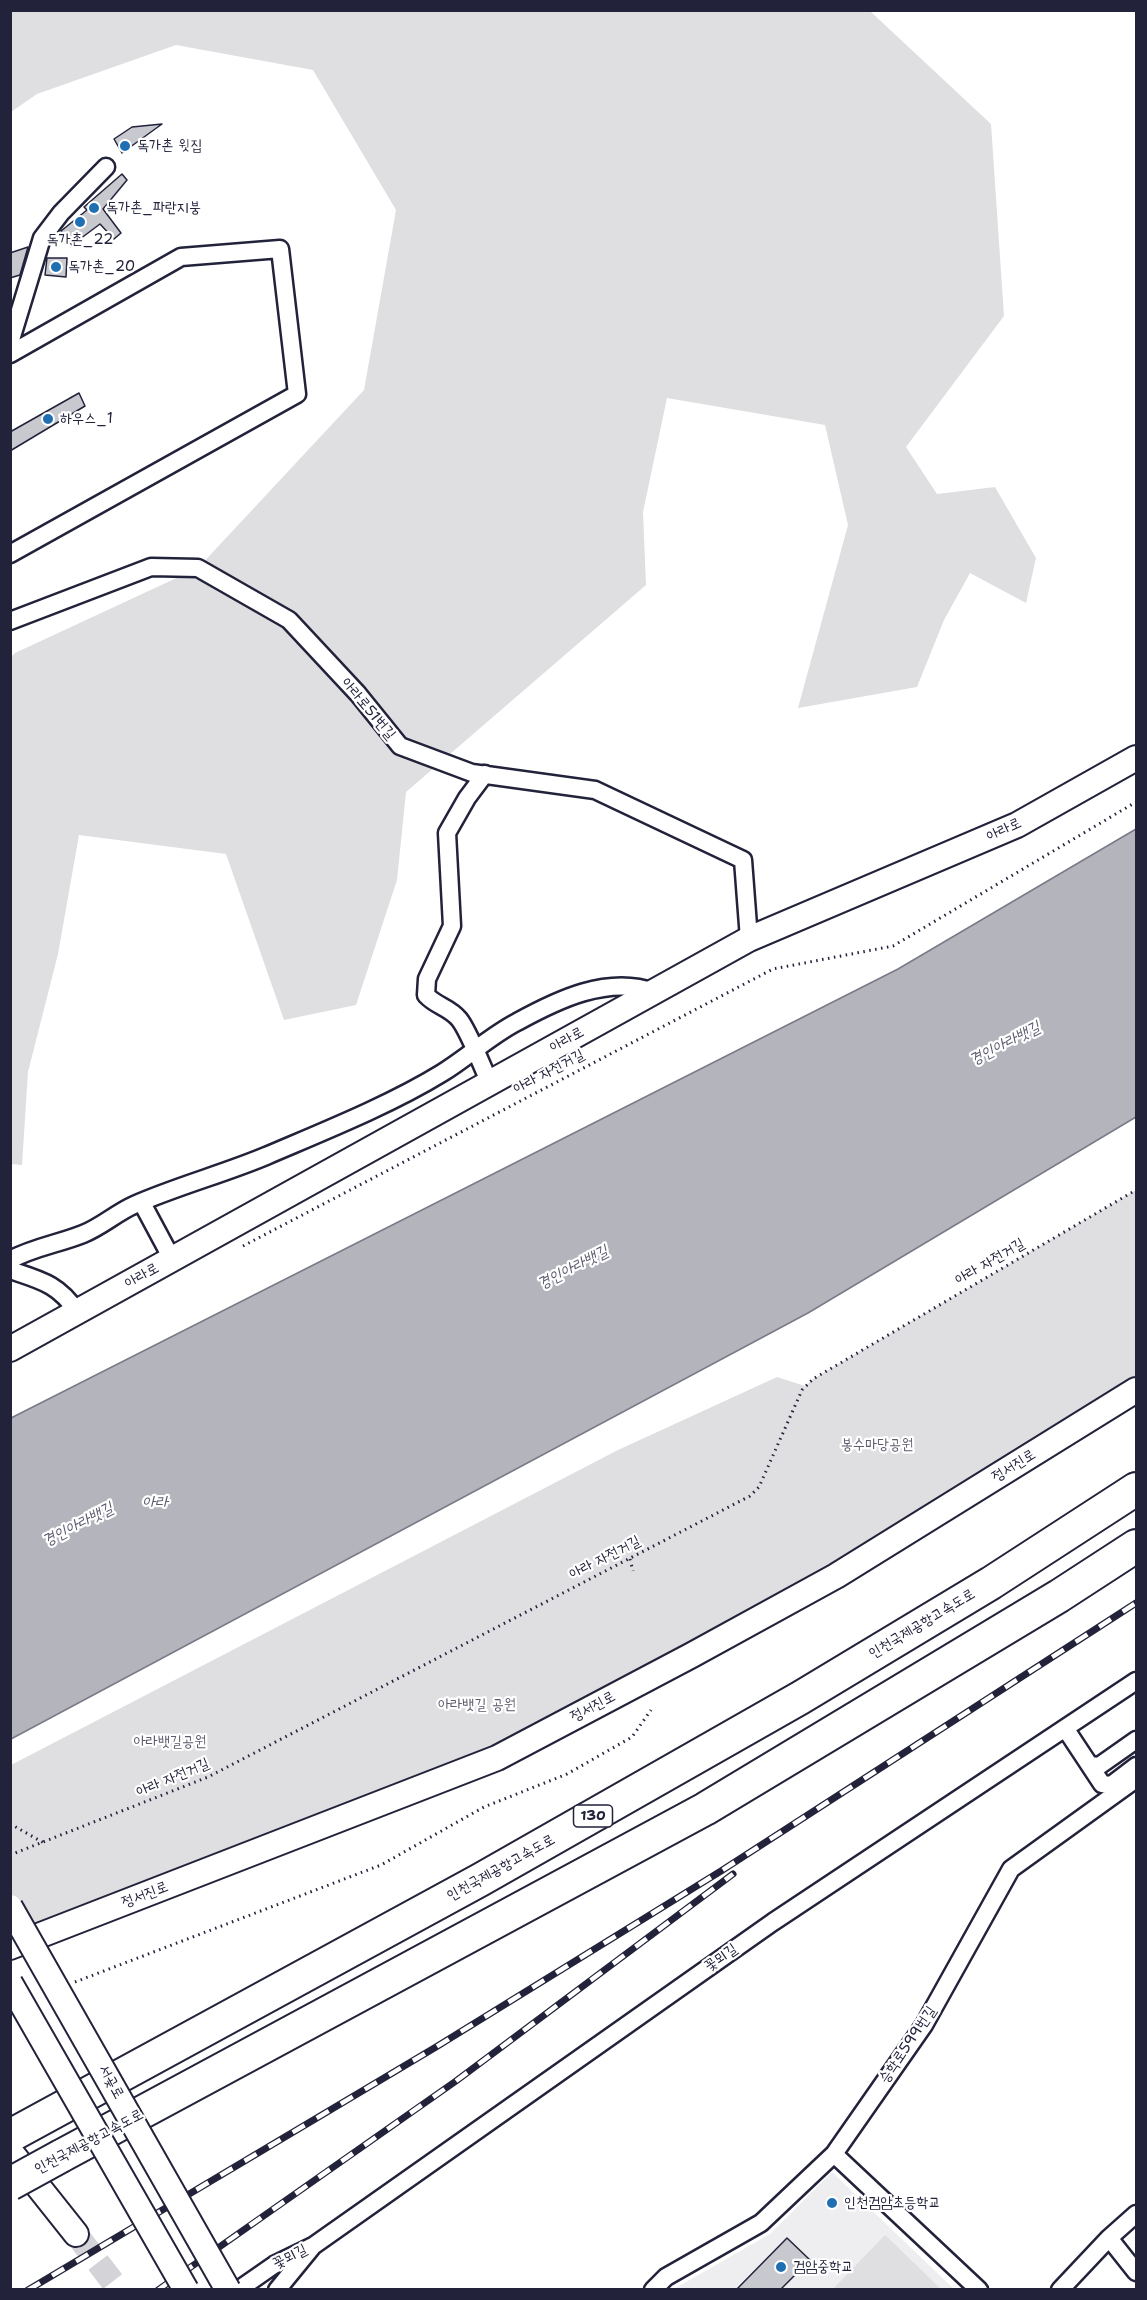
<!DOCTYPE html>
<html>
<head>
<meta charset="utf-8">
<style>
  body { margin:0 }
  #map { position:relative; width:1147px; height:2300px; overflow:hidden; background:#fff; font-family:"Shantell Sans",sans-serif }
  canvas { display:block }
  .frame { position:absolute; inset:0; border:12px solid #22223b; pointer-events:none }
</style>
</head>
<body>
<div id="map">
<canvas width="1147" height="2300"></canvas>
<div class="frame"></div>
</div>
<script>
const ctx = document.querySelector('canvas').getContext('2d');
ctx.lineJoin = 'round';
function fill(path, color) { ctx.fillStyle = color; ctx.fill(path, 'evenodd'); }
function strokePath(path, color, width, dash) { ctx.strokeStyle = color; ctx.lineWidth = width; ctx.lineCap = dash ? 'butt' : 'round'; ctx.setLineDash(dash || []); ctx.stroke(path); }
function write(font, color, halo, rows, align = 'center') {
  ctx.font = font + ' "Shantell Sans","Poor Story",sans-serif'; ctx.lineWidth = 4.5; ctx.setLineDash([]); ctx.textBaseline = 'middle'; ctx.strokeStyle = halo; ctx.fillStyle = color; for (const [text, x, y, turn = 0] of rows) {
    ctx.save(); ctx.translate(x, y); ctx.rotate((+turn || 0) * Math.PI / 180); ctx.textAlign = isNaN(turn) ? turn : align; if (halo) ctx.strokeText(text, 0, 0); ctx.fillText(text, 0, 0); ctx.restore();
  }
}
fill(new Path2D(`
  M832 2172 954 2289 672 2290 770 2234Z`), '#eeeef1');
fill(new Path2D(`
  M11 11H870L991 124 1004 316 906 447 937 494 995 487 1036 558 1026 603 970 573 944 620 917 687 798 708 848 525 825 425 667 398 643 512 646 585 406 792 397 880 356 1005 284 1020 226 854 79 835 58 954 28 1072 22 1165 11 1164V657L15 653 198 568 364 390 396 210 313 70 176 45 37 94 11 112Z
  M1136 1190V1390L497 1758 11 1947V1765L618 1450 777 1377 805 1386 813 1379Z
  M885 2235 941 2289H942H833Z`), '#dfdfe2');
const water = new Path2D(`
  M1136 829V1117L808 1313 11 1739V1418L898 969Z`);
fill(water, '#b4b4bc');
strokePath(water, '#7a7a88', 1.5);
const building = new Path2D(`
  M162 124 122 153 114 139 132 127Z
  M122 174 127 180 103 209 121 233 114 239 100 224 72 245 61 231 87 210 84 207Z
  M28 247 20 275 10 278V253Z
  M47 258H67L66 277 45 275Z
  M79 393 85 406 10 451V432Z
  M787 2238 810 2260 781 2289H737Z`);
fill(building, '#c8c8cf');
strokePath(building, '#22223b', 1.5);
strokePath(new Path2D(`
  M76 2234 119 2290`), '#d3d3d8', 24, [24, 12]);
const street = new Path2D(`
  M10 343 42 238 61 213 106 167
  M10 354 181 257 280 249 297 394 10 554
  M10 621 151 567 198 568 289 620 358 694 400 746 472 773 595 790 743 860 749 939
  M485 774 467 798 447 833 452 926 427 979 426 995C436 1006 449 1007 459 1019 469 1031 482 1067 490 1083
  M142 1203 172 1259
  M10 1260C34 1247 58 1244 83 1234 101 1227 116 1213 134 1205 177 1186 223 1174 266 1156 322 1132 390 1105 442 1073 468 1057 490 1036 517 1022 557 1000 608 975 654 992
  M10 1270C40 1280 59 1284 77 1312
  M1065 1728 1102 1784 1111 1785 1136 1766
  M1090 1765 1099 1766 1136 1740
  M834 2154 979 2290
  M1109 2238 1136 2272
  M313 2246 773 1922 1136 1681
  M238 2290 274 2265 313 2246 277 2290
  M653 2290 666 2277 761 2223 834 2154 924 2025 1011 1869 1136 1779
  M1060 2290 1109 2238 1136 2214`);
const secondary = new Path2D(`
  M10 1349 749 939 1017 825 1136 758
  M10 1947 497 1758 692 1655 836 1576 1136 1390
  M10 2151 76 2234`);
const highway = new Path2D(`
  M10 2136 480 1880 800 1698 991 1583 1136 1489
  M61 2156 705 1809 1059 1596 1136 1546`);
strokePath(street, '#22223b', 21);
strokePath(secondary, '#22223b', 28);
strokePath(highway, '#22223b', 36);
strokePath(new Path2D(`
  M243 1246 773 969 893 946 1136 802
  M630 1559 633 1571
  M10 1828 14 1826 44 1843
  M10 1855 208 1777 750 1496 759 1487 802 1390 813 1379 1136 1190
  M75 1982 381 1865 484 1807 567 1774 632 1737 651 1710`), '#22223b', 3, [1.5, 4.5]);
strokePath(street, '#fff', 16);
strokePath(secondary, '#fff', 24);
strokePath(highway, '#fff', 32);
const rail = new Path2D(`
  M28 2290 436 2047 721 1871 1136 1603
  M158 2290 456 2081 733 1874`);
strokePath(rail, '#22223b', 7);
strokePath(rail, '#fff', 4.5, [14]);
const secondaryBridge = new Path2D(`
  M10 1907 228 2290
  M10 1983 186 2290`);
const highwayBridge = new Path2D(`
  M10 2184 61 2156`);
strokePath(secondaryBridge, '#22223b', 28, []);
strokePath(highwayBridge, '#22223b', 36, []);
strokePath(secondaryBridge, '#fff', 24);
strokePath(highwayBridge, '#fff', 32);
for (const [x, y, r, color] of [
  [125,146,6,"#1f6fb2"],
  [94,208,6,"#1f6fb2"],
  [80,222,6,"#1f6fb2"],
  [56,267,6,"#1f6fb2"],
  [48,419,6,"#1f6fb2"],
  [832,2203,6,"#1f6fb2"],
  [781,2267,6,"#1f6fb2"]
]) { const dot = new Path2D(); dot.arc(x, y, r, 0, 2 * Math.PI); ctx.fillStyle = color; ctx.fill(dot); strokePath(dot, '#fff', 2); }
for (const [x, y, w] of [
  [593,1816,39]
]) { const box = new Path2D(); box.roundRect(x - w / 2, y - 11, w, 22, 4.5); ctx.fillStyle = '#fff'; ctx.fill(box); strokePath(box, '#22223b', 1.5); }
write('bold 14px', '#22223b', null, [
  ["130",593,1816]
]);
write('15px', '#22223b', '#fff', [
  ["독가촌 윗집",137,146],
  ["독가촌_파란지붕",106,208],
  ["독가촌_22",80,240,"center"],
  ["독가촌_20",68,267],
  ["하우스_1",60,419],
  ["인천검암초등학교",844,2203],
  ["검암중학교",793,2267]
], 'left');
write('15px', '#22223b', '#fff', [
  ["아라로51번길",368,709,50],
  ["아라로",1004,830,-25],
  ["아라로",567,1040,-29],
  ["아라 자전거길",549,1072,-28],
  ["아라 자전거길",990,1262,-30],
  ["아라로",142,1276,-29],
  ["정서진로",1014,1466,-32],
  ["아라 자전거길",605,1558,-27],
  ["인천국제공항고속도로",922,1624,-31],
  ["정서진로",593,1707,-28],
  ["아라 자전거길",173,1778,-23],
  ["인천국제공항고속도로",501,1868,-29],
  ["정서진로",145,1895,-21],
  ["꽃뫼길",721,1958,-35],
  ["승학로599번길",908,2045,-56],
  ["서곶로",111,2082,61],
  ["인천국제공항고속도로",89,2142,-28],
  ["꽃뫼길",290,2257,-27]
]);
write('15px', '#5b5b6d', '#fff', [
  ["봉수마당공원",877,1445],
  ["아라뱃길 공원",477,1705],
  ["아라뱃길공원",170,1742]
]);
write('italic 16px', '#5c5c6f', '#fff', [
  ["경인아라뱃길",1005,1044,-27],
  ["경인아라뱃길",573,1268,-27],
  ["아라",155,1503],
  ["경인아라뱃길",78,1525,-27]
]);
</script>
</body>
</html>
